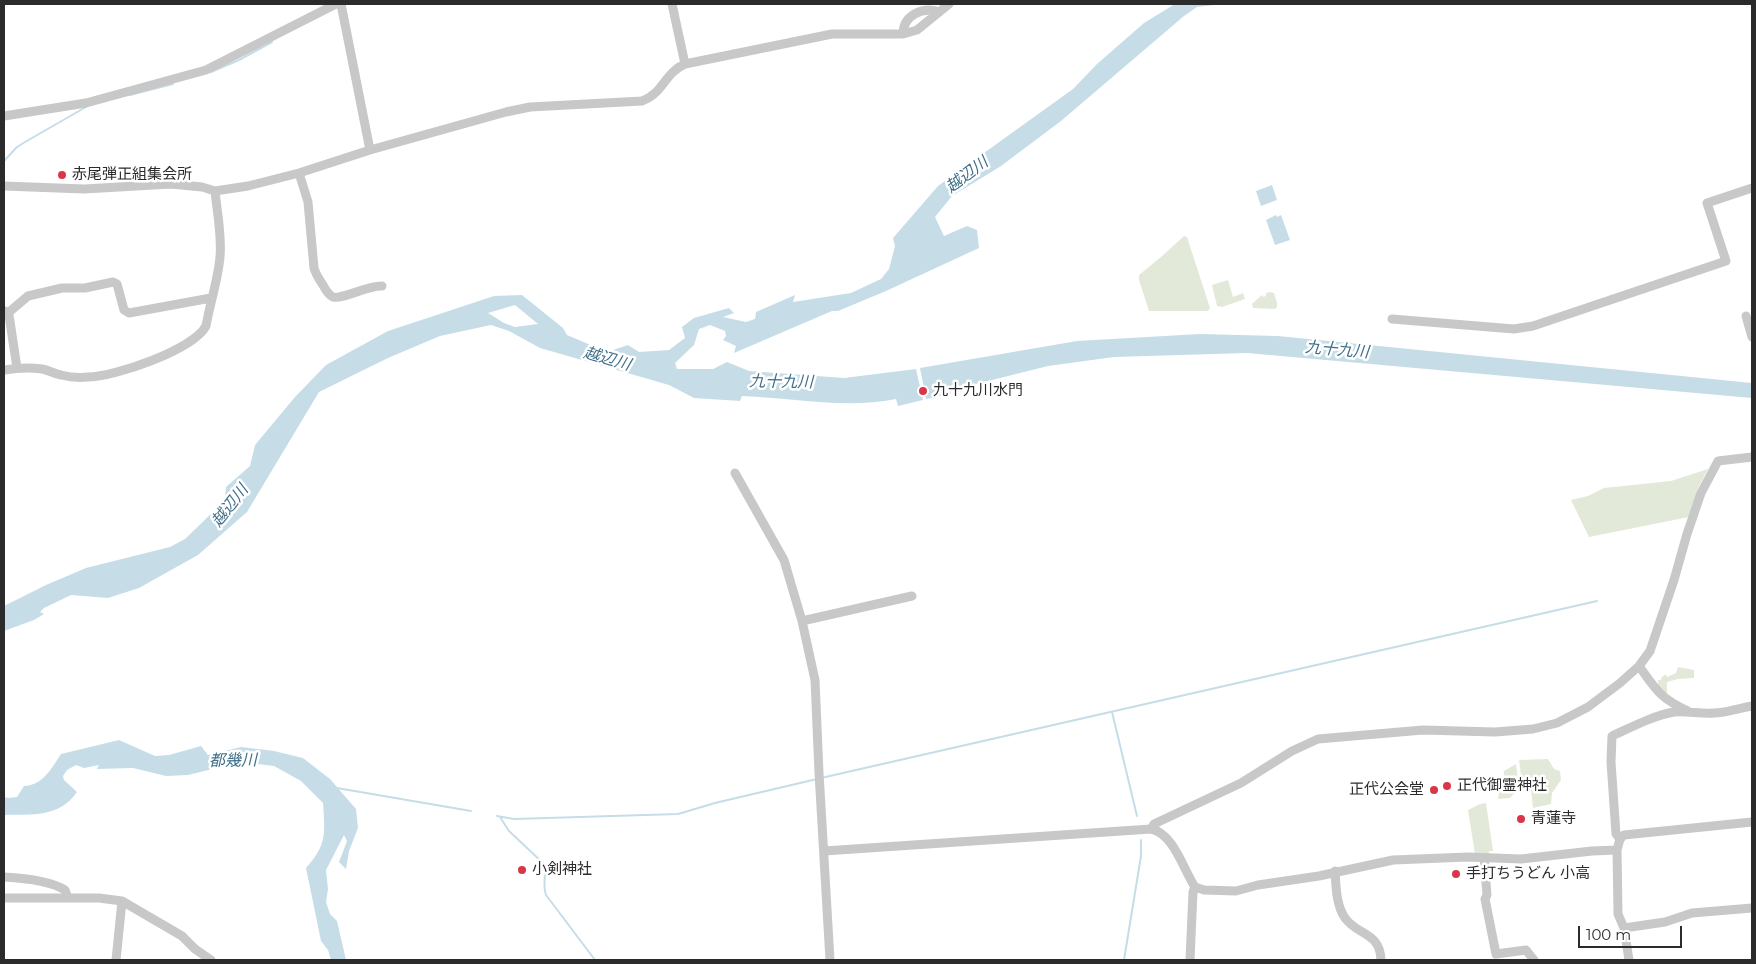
<!DOCTYPE html>
<html>
<head>
<meta charset="utf-8">
<style>
  body { margin:0 }
  #map { position:relative; width:1756px; height:964px; overflow:hidden; background:#fff; font-family:Montserrat,sans-serif }
  canvas { display:block }
  .frame { position:absolute; inset:0; border:5px solid #2b2b2b; pointer-events:none }
  .scale { position:absolute; left:1578px; top:926px; width:104px; height:22px; box-sizing:border-box; border:2px solid #2b2b2b; border-top:0; padding-left:6px; font-size:15px; line-height:18px; white-space:nowrap; color:#2b2b2b; -webkit-text-stroke:4px #fff; paint-order:stroke }
</style>
</head>
<body>
<div id="map">
<canvas width="1756" height="964"></canvas>
<div class="frame"></div>
<div class="scale">100 m</div>
</div>
<script>
const ctx = document.querySelector('canvas').getContext('2d');
ctx.lineJoin = 'round';
function fill(path, color) { ctx.fillStyle = color; ctx.fill(path, 'evenodd'); }
function strokePath(path, color, width, dash) { ctx.strokeStyle = color; ctx.lineWidth = width; ctx.lineCap = dash ? 'butt' : 'round'; ctx.setLineDash(dash || []); ctx.stroke(path); }
function write(font, color, halo, rows, align = 'center') {
  ctx.font = font + ' Montserrat,"Noto Sans JP",sans-serif'; ctx.lineWidth = 5; ctx.setLineDash([]); ctx.textBaseline = 'middle'; ctx.strokeStyle = halo; ctx.fillStyle = color; for (const [text, x, y, turn = 0] of rows) {
    ctx.save(); ctx.translate(x, y); ctx.rotate((+turn || 0) * Math.PI / 180); ctx.textAlign = isNaN(turn) ? turn : align; if (halo) ctx.strokeText(text, 0, 0); ctx.fillText(text, 0, 0); ctx.restore();
  }
}
fill(new Path2D(`
  M1184 236 1187 237 1210 308 1208 311H1149L1139 280V275L1161 257Z
  M1228 280 1233 297 1243 293 1245 299 1222 307 1217 306 1212 285Z
  M1270 292 1274 293 1277 303V307L1275 309 1253 308 1252 304 1262 295 1263 297 1266 296V293Z
  M1708 469 1698 488 1689 517 1589 537 1571 500 1588 496 1604 488 1671 481Z
  M1678 667 1694 670V678L1678 679 1667 682V694L1658 687V680H1661V678L1666 674 1667 677 1676 673Z
  M1548 759 1554 769 1560 771 1561 780 1552 793 1551 804 1533 808 1531 789 1523 790 1519 760Z
  M1516 764 1519 788 1510 798 1498 799C1499 789 1504 781 1504 771Z
  M1486 803 1493 851H1489V855L1475 854 1468 810 1480 804Z`), '#e2e9d9');
fill(new Path2D(`
  M1175 4H1222L1197 7 1184 16 1061 121 1001 166 952 196 935 217 944 236 967 226 977 230 979 248 886 291 838 311H832L734 353 736 346 723 340 726 336 725 331 710 325 699 329 694 345 675 363 677 369H713L727 362 749 371 844 378 916 369 923 400 898 406 896 399C846 409 792 398 742 396L740 401 694 398 669 385 540 348 509 331 491 325 440 336 388 358 319 392 247 512 198 555 139 588 108 598 71 595 44 608 40 612 44 614 34 620 4 631V606L46 585 86 568 170 547 185 539 216 509 225 497 226 487 250 466 255 445 295 397 326 365 388 331 494 296 522 295 563 328 567 335 607 352 628 345 639 352 669 350 685 338 682 327 694 318 729 308 734 313 723 317 746 322 755 319 756 312 795 295 793 302 851 293 881 279 889 269 895 246 893 238 938 186 1073 89 1097 64 1144 23ZM515 305 538 324 515 327 504 323 488 313Z
  M1272 185 1277 200 1261 206 1256 191Z
  M1276 215 1277 217 1281 215 1290 240 1275 245 1266 220Z
  M1200 334 1278 336 1752 383V398L1247 353 1114 357 1048 366 952 390 950 394 926 399 920 368 1077 341Z
  M119 740 155 756 169 755 201 746 208 755 241 747 274 751 303 758 330 779 356 809 358 828 349 851 346 869 339 862 347 841 344 835 326 870 328 889 326 902 330 914 337 921 346 960H331L328 950 321 941 306 868C327 845 325 833 323 803L301 781 274 766 241 762 188 775 166 776 133 768 97 769 99 765 84 768 76 765 67 770 63 776 64 780 77 792C59 818 32 814 4 815V797L9 798 17 797 24 786C43 785 51 769 61 754Z`), '#c6dde8');
strokePath(new Path2D(`
  M211 72 239 60 272 42
  M130 95 173 84
  M4 161 17 147 25 142 86 107
  M1112 712 1137 816
  M821 778 1597 601
  M337 788 471 811
  M497 816 514 819 678 814 715 803 817 779
  M500 817 509 831 544 864C547 874 542 884 546 895L595 960
  M1124 960 1141 856V840`), '#c6dde8', 2);
strokePath(new Path2D(`
  M341 4 370 150
  M672 4 685 64
  M903 34C903 16 922 6 939 12
  M4 116 86 103 206 70 336 4
  M299 173 308 202 314 268C316 275 319 279 323 285 325 289 329 295 333 297 341 300 369 285 382 286
  M4 186 84 189 171 184 202 187 215 191 248 186 299 173 370 150 506 112 530 107 642 101C664 93 664 73 685 64L832 34H903L917 30 949 4
  M5 311 9 315 17 368
  M8 313 28 296 62 288H85L113 282 117 284 124 310 129 313 211 298
  M1746 316 1752 337
  M1392 319 1514 329 1533 326 1726 261 1707 203 1752 188
  M4 370C16 368 30 367 42 369 49 370 54 374 61 375 69 377 79 378 88 377 114 377 193 350 206 326 210 303 218 280 220 257 222 235 217 212 215 191
  M735 473 784 560 802 621 815 680 819 773 830 960
  M802 621 912 596
  M1639 666C1656 690 1660 698 1688 711
  M1151 829 1154 824 1241 783 1292 751 1318 739 1423 730 1495 732 1533 729 1557 723 1588 707 1620 683 1639 666 1650 651 1674 580 1687 534 1701 493 1718 461 1752 457
  M1620 839 1616 834 1611 762 1612 736C1632 727 1652 716 1674 712 1688 711 1700 714 1714 713 1726 713 1740 708 1752 706
  M824 851 1151 829C1174 834 1183 869 1195 887L1204 890 1236 891 1258 885 1319 876 1393 860 1468 857 1521 859 1592 851 1617 850
  M1484 858 1487 895 1485 899 1496 954 1526 950 1534 960
  M1335 871C1336 886 1336 905 1345 918 1358 936 1380 932 1381 960
  M4 877C22 878 49 880 65 890L68 898
  M4 898H99L122 901 116 960
  M122 901 182 936 195 949 211 960
  M1624 928 1665 922 1692 913 1752 908
  M1190 960 1193 892 1195 887
  M1629 960 1624 928 1618 914 1617 850 1620 839 1624 835 1752 822`), '#c8c8c8', 9);
for (const [x, y, r, color] of [
  [62,175,5,"#da364a"],
  [923,391,5,"#da364a"],
  [1447,786,5,"#da364a"],
  [1434,790,5,"#da364a"],
  [1521,819,5,"#da364a"],
  [522,870,5,"#da364a"],
  [1456,874,5,"#da364a"]
]) { const dot = new Path2D(); dot.arc(x, y, r, 0, 2 * Math.PI); ctx.fillStyle = color; ctx.fill(dot); strokePath(dot, '#fff', 2); }
write('15px', '#2b2b2b', '#fff', [
  ["赤尾弾正組集会所",72,175],
  ["九十九川水門",933,391],
  ["正代御霊神社",1457,786],
  ["正代公会堂",1424,790,"right"],
  ["青蓮寺",1531,819],
  ["小剣神社",532,870],
  ["手打ちうどん 小高",1466,874]
], 'left');
write('italic 16px', '#3f6f88', '#fff', [
  ["越辺川",967,175,-37],
  ["九十九川",1337,350,5],
  ["越辺川",607,359,16],
  ["九十九川",781,382,1],
  ["越辺川",230,506,-52],
  ["都幾川",233,761,-1]
]);
</script>
</body>
</html>
